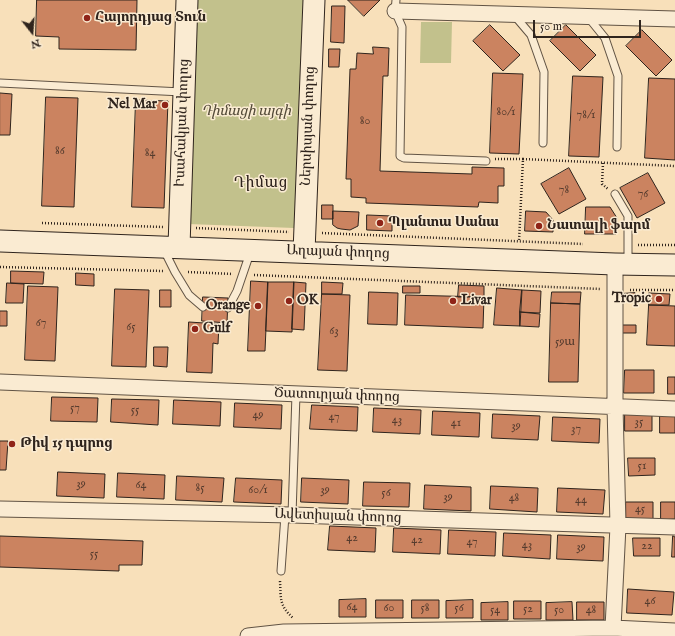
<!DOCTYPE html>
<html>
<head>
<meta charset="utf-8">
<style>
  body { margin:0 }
  #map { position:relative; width:675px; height:636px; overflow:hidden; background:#f8e0ba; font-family:"IM FELL English",serif }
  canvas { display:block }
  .north { position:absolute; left:12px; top:12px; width:40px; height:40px; -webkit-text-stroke:3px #faebd2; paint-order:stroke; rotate:163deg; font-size:11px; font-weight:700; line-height:16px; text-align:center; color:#2f241d }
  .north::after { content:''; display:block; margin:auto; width:14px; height:18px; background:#2f241d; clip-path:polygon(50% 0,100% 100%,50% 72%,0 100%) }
  .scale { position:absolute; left:533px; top:20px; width:108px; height:18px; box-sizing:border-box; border:2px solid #2f241d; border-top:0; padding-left:5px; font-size:12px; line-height:14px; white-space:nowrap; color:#2f241d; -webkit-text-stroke:3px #faebd2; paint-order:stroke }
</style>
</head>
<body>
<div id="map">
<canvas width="675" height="636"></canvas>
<div class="north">N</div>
<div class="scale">50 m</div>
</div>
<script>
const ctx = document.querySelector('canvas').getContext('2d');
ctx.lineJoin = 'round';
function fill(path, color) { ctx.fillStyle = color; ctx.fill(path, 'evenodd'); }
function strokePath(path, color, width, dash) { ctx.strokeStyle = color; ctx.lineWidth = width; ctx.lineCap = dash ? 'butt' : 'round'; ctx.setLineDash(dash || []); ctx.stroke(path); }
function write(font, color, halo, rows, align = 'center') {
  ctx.font = font + ' "IM FELL English","Noto Serif Armenian",serif'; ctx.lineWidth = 3; ctx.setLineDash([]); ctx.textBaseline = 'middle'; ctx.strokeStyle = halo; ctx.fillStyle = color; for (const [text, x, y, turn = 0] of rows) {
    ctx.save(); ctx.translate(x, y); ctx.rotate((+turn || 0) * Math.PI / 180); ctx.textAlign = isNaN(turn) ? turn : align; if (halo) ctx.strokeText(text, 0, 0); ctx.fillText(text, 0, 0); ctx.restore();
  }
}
fill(new Path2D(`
  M197 0H303L294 228 188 224Z
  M421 22H452L451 63H420Z`), '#c2c18c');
const building = new Path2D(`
  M37 0H137L136 50 59 49V37L36 36Z
  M348 0H380L364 16Z
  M332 6H345L344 43 331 42Z
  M490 25 520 55 503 71 473 41Z
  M566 25 596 55 580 71 550 41Z
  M642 30 672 60 656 76 626 46Z
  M373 47 389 48 388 76H383L380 171 472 174V167L504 168V186H498V203L479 202 478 207 366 203V198L351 197V179H346L350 69H356L357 53 373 54Z
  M329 49H340L339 67H329Z
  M493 73 523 74 519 154 490 153Z
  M573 76 603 77 599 157 569 156Z
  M649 78 675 79V160L645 158Z
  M0 93 12 94 10 135H0Z
  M46 97 78 98 74 207 42 206Z
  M136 100 168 101 164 208 132 207Z
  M569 168 586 199 559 214 541 184Z
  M648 173 665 203 637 218 620 188Z
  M322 205H333V219H322Z
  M586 207H610L617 218 616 234H585Z
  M333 211 359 212 358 226 350 230 341 229 337 228 333 225Z
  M526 211 546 212 553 220V232L525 231Z
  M367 215 392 216V231L367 230Z
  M11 271 44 272 43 284 11 283Z
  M76 273 94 274V286L76 285Z
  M251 281 268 282 265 351H248Z
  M268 282H294L292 332 266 331Z
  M294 282 306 283 304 330 292 329Z
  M322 282 343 283 342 294H322Z
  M7 283 24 284 23 303H6Z
  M459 285 484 286V297H458Z
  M28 286 58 287 55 361 25 360Z
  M403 286H420V293H403Z
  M497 288 522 290 520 326 494 325Z
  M115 289 149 290 146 367 112 366Z
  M160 290H171V307H160Z
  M522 290 541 291 540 313 520 312Z
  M369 292 398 293 397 325 368 324Z
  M552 292H581L580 304 551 303Z
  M635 293V301H622L621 294Z
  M649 293 670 294 669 305H649Z
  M322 294 350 295 347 371 318 370Z
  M406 295 484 297 483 328 405 325Z
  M203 297 228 298 227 323 202 321Z
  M551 303 580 304 578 382H549Z
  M649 305 675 306V346L647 345Z
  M0 311H7V326H0Z
  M520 312 540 314 539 327 520 326Z
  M189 322 219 324 218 344 213 343 212 373 187 372Z
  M622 325H636V333H622Z
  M154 347H168L167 367 154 366Z
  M625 370H654V393H624Z
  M668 377H675V394H668Z
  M52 397 98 398 97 422 51 421Z
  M112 399 159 400 158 425 111 422Z
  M174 400 221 402 220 426 173 424Z
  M235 403 282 405 281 429 234 427Z
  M312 405 358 407 357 431 310 429Z
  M374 408 421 410 420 434 373 432Z
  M433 411 480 413 479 437 432 435Z
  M493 414 540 416 538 440 492 438Z
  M625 414H652V431H625Z
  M660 415H675V433H660Z
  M553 417 600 419 599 443 552 441Z
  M0 441H8L6 470H0Z
  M628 458H655V475L629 476Z
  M58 472 105 474 104 498 57 496Z
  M118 473 165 475 164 499 117 497Z
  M177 476 224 478 222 502 176 500Z
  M236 478 282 480 281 504 234 502Z
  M302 478 349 480 348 504 301 502Z
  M364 482 410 483 409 507 363 506Z
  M425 485 471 487V511L424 509Z
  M491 486 538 488 537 512 490 509Z
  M558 488 605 490 603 514 557 512Z
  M626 502H653V519H626Z
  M661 502H675V519L661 520Z
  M330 526 376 528 375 552 328 550Z
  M394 528 441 530 440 554 393 552Z
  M449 530 496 532 495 556 448 554Z
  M504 533 551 535 550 559 503 556Z
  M558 535 604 537 603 561 557 559Z
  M0 536 143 541 142 565H119V571L0 567Z
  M673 536 675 537V557H672Z
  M633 538H660V556H634Z
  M628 589 674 592 672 615 627 613Z
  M366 599V617H339V600Z
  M376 600H403V618H376Z
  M412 600H439V618H412Z
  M473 600V618H446V601Z
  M514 601H541V619H514Z
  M508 602V620H481V603Z
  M572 602 573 620H546V603Z
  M577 602H604V620H577Z`);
fill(building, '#cb8360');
strokePath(building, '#2f241d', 1);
const service = new Path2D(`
  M396 0 395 11 402 27 400 156 404 158 486 161
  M514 15 531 35 544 72 543 143
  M588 17 605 38 618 76 617 147
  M0 83 182 92
  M615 194 628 216V262
  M164 250 175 272 189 295 203 307
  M228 308 237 291 250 253
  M292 515 296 394
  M281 571 285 515`);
const minor = new Path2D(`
  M395 11 675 19
  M0 382 675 409
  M0 509 292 515 675 527
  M613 628 618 526 615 406V264
  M248 636 284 632 613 628 675 631`);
const secondary = new Path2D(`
  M0 241 615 264 675 265
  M179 247 187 0
  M304 252 314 0`);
strokePath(service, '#615344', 9);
strokePath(minor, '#615344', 17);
strokePath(secondary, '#2f241d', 23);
strokePath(new Path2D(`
  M495 159H523L519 241
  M523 159 675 166
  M603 163 602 184 608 189
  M42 223 163 227
  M196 228 289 232
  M322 233 583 244
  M638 245H675
  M0 267 163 271
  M188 272 233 274
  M254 275 601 289
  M630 290H675
  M280 581C281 599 279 605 293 618`), '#2f241d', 2.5, [1, 2]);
strokePath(service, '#faebd2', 7);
strokePath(minor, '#faebd2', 15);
strokePath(secondary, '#faebd2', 21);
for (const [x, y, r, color] of [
  [87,18,4,"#8f2418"],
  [165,105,4,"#8f2418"],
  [380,223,4,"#8f2418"],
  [539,226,4,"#8f2418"],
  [659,299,4,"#8f2418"],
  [289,301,4,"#8f2418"],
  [453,301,4,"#8f2418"],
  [258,306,4,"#8f2418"],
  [195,329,4,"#8f2418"],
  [12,444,4,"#8f2418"]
]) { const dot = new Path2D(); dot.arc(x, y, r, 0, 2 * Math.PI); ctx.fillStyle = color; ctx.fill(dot); strokePath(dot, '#faebd2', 1.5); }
write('12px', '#563c2e', null, [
  ["80/1",506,113],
  ["78/1",586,116],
  ["80",365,122],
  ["86",60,152],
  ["84",150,154],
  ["78",564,191],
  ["76",643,195],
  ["67",41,324],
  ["65",131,328],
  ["63",334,332],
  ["59ա",565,343],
  ["57",75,409],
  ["55",135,411],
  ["49",258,416],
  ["47",334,418],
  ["43",397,421],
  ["35",639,423],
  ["41",456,424],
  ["39",516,427],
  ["37",576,430],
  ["51",642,467],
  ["39",81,485],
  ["64",141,486],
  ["85",200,489],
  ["60/1",258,491],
  ["39",325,491],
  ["56",386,494],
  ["39",448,498],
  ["48",514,499],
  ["44",581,501],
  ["45",640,510],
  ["42",352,539],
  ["42",417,541],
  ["47",472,543],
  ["43",527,546],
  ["22",647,547],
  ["39",581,548],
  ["55",94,555],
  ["46",650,602],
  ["64",352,608],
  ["60",389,609],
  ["58",425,609],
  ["56",459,609],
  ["52",528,610],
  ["54",495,611],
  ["50",559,611],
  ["48",591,611]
]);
write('bold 14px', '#2f241d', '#faebd2', [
  ["Հայորդյաց Տուն",95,18],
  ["Nel Mar",157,105,"right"],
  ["Պլանտա Սանա",388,223],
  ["Նատալի ֆարմ",547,226],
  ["Tropic",651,299,"right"],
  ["OK",297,301],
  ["Livar",461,301],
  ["Orange",250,306,"right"],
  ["Gulf",203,329],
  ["Թիվ 15 դպրոց",20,444]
], 'left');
write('italic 14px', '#544b39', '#faebd2', [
  ["Դիմացի այգի",246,112]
]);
write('14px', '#2f241d', '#faebd2', [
  ["Իսահակյան փողոց",183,123,-88],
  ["Ներսիսյան փողոց",309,126,-88],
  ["Աղայան փողոց",338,253,2],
  ["Ծատուրյան փողոց",337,396,2],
  ["Ավետիսյան փողոց",338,517,2]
]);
ctx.letterSpacing = '1px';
write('15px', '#2f241d', '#faebd2', [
  ["Դիմաց",261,184]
]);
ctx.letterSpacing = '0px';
</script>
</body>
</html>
